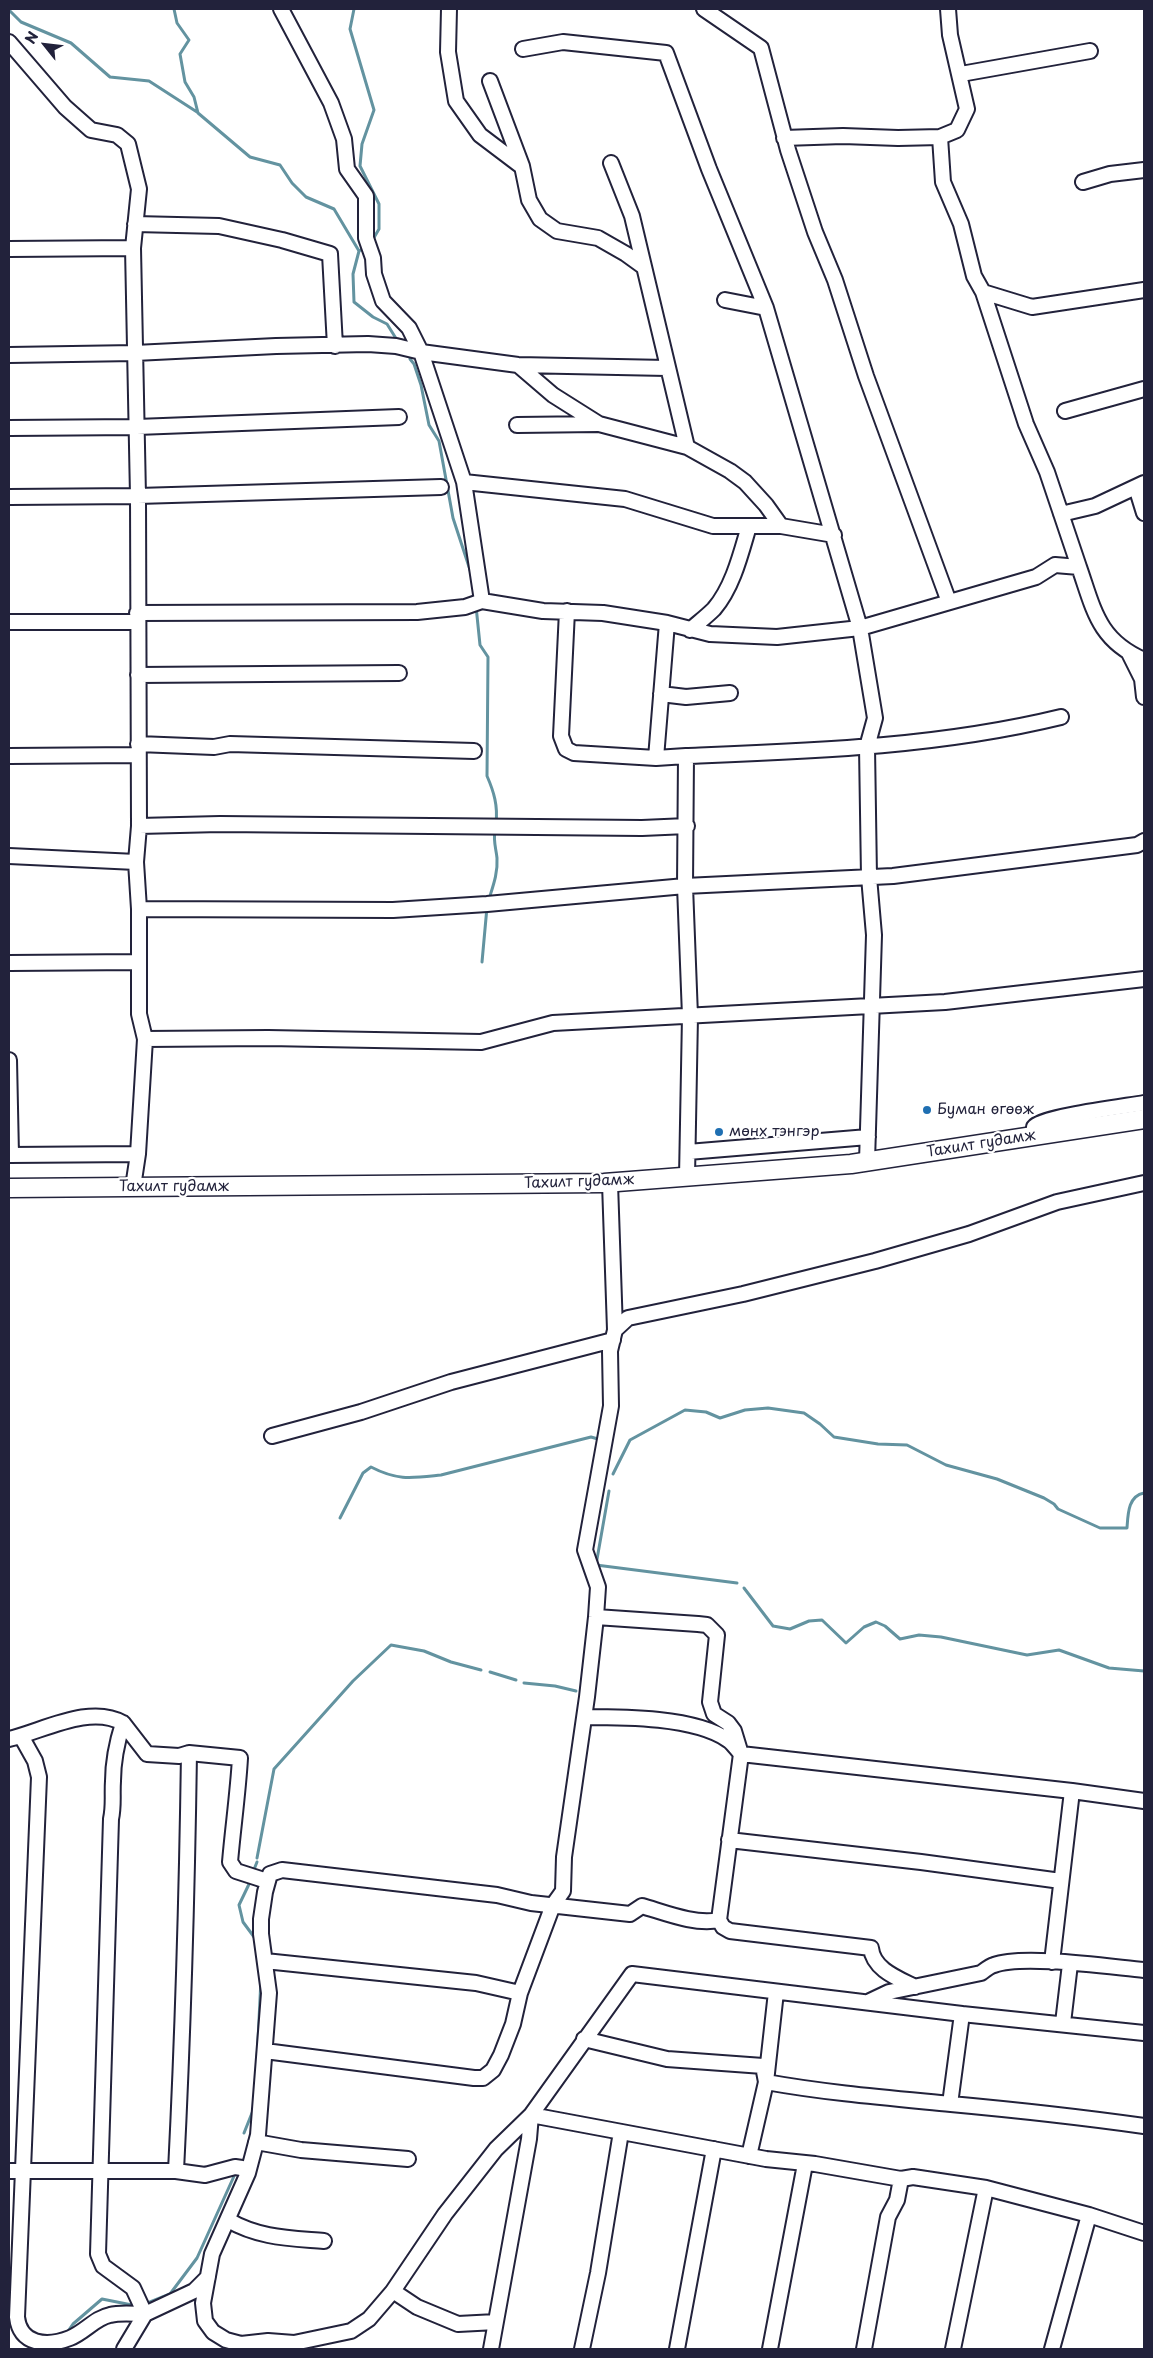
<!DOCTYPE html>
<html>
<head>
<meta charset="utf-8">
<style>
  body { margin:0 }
  #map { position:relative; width:1153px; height:2358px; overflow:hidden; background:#fff; font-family:"Playpen Sans",sans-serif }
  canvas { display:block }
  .frame { position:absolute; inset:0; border:10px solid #22223b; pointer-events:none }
  .north { position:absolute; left:20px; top:20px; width:50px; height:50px; -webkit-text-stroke:4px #fff; paint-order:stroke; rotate:299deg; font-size:14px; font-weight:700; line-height:20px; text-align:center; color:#22223b }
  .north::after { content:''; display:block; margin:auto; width:18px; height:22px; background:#22223b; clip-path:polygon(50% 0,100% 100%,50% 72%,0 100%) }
</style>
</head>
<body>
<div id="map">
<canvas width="1153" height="2358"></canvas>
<div class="frame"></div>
<div class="north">N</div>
</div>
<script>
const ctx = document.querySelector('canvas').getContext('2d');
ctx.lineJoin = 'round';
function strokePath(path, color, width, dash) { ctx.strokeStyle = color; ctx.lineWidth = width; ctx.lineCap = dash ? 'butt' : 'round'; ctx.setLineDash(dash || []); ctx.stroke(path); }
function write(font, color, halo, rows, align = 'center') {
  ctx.font = font + ' "Playpen Sans",sans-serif'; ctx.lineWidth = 4.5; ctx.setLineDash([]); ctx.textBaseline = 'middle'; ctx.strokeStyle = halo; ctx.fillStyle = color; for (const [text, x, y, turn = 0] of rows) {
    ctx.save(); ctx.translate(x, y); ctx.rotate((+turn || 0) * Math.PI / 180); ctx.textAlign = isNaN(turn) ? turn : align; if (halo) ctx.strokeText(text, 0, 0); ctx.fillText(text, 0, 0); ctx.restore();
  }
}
strokePath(new Path2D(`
  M174 9 177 23 189 40 180 54 185 82 194 97 198 113 250 157 280 165 292 183 306 197 334 209 359 251
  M354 9 350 29 374 110 362 144 360 166 379 204V229L372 241
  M9 10 21 22 71 43 110 77 149 81 197 112
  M366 247 359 251 353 274 354 302 373 317 387 324 397 340
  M410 359 414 364 421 385 429 425 439 441 453 518 472 576
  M473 584 475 600
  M476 606 480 645 488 657 487 776C494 792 498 806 496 823
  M489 899C493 886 498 873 497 858 496 848 493 841 495 830
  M482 962 487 907
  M613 1474 630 1440 685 1410 706 1412 720 1418 745 1410 768 1408 804 1413 820 1424 834 1437 878 1444 907 1445 946 1465 997 1479 1044 1498 1054 1504 1058 1509 1100 1528H1127C1128 1514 1128 1496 1144 1493
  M609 1491 596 1565 737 1583
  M340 1518 363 1473 371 1467C398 1481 412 1478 441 1475L591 1437 598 1439
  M744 1588 773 1626 790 1629 809 1621 822 1620 846 1643 864 1627 876 1622 885 1626 900 1639 919 1635 941 1637 1027 1655 1059 1650 1109 1668 1144 1671
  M490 1672 516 1680
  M524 1683 555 1686 576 1691
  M257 1858 274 1769 353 1681 391 1645 424 1651 451 1662 481 1670
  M253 1872 257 1862
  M251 1880 239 1905 243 1922 257 1941
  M257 2060 261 1979
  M244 2133 254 2108
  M145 2304 170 2294 197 2258 235 2174
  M66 2334 73 2324 102 2299 137 2306`), '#6393a0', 3);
const minor = new Path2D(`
  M281 9 331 103 344 139 347 169 366 196V238L373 258 374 274 383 301 409 328 421 352 464 482 482 601
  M449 9 448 52 456 101 480 135 521 166
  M704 9 761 48 788 150 815 232 835 280 866 376 949 602
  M9 42 65 107 91 130 117 135 128 144 139 189 133 248 138 496 139 826 136 862 139 909V1014L145 1039 138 1154 133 1187
  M523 49 563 42 666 53 709 169 766 308 860 628 875 718 867 747 869 877 874 935 867 1161
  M961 74 1090 51
  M490 81 522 166 529 200 540 219 557 231 598 238 626 254 644 267
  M940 137 957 130 967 109 950 35 948 9
  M611 163 632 216 687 447
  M1083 182 1110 174 1144 170
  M135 224 219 226 282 240 330 254 335 346
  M9 249 133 248
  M983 292 1032 307 1144 290
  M725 300 766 308
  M9 355 135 353 276 346 368 344 396 346 421 352 518 365 667 368
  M518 365 553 395 599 424 687 447 730 471 745 482 766 505 781 526
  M1065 411 1144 389
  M517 425 598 424
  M9 428 137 427 399 417
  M464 482 625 499 713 526H781L834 535
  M1136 487 1144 513
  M9 497 138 496 441 487
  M1061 514 1095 506 1144 483
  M1079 567C1094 610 1098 640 1144 660
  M567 611 561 736 566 749 574 753 656 758
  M137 613 417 612 465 607 482 601 543 611 603 613 667 623 710 634 777 637 860 628 1036 577 1055 565 1079 567 1047 472 1026 424 983 292 974 276 961 224 943 182 940 137 898 138 843 136 784 138
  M9 622H137
  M667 623 656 758 686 756 685 886 690 1016 687 1177
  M690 630C698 623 707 616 714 609 733 587 741 553 749 526
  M1129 653 1142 679 1144 697
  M138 675 399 673
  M661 694 686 697 730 693
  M138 744 214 747 230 744 474 751
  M9 756 138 755
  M686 756C812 751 938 747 1061 717
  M139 826 220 824 642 828 687 826
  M9 856 136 862
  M139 909 393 910 487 904 685 886 893 876 1137 845 1144 841
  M9 963 139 962
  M145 1039 268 1038 481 1042 553 1023 945 1002 1144 979
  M9 1060 11 1155
  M1034 1136V1127C1040 1117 1128 1106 1144 1103
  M688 1152 868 1137
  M9 1155 138 1154
  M615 1330 628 1318 743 1294 875 1261 969 1234 1057 1202 1144 1183
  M272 1436 361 1412 451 1382 613 1340
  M596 1617 698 1624 707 1625 717 1635 710 1702 714 1714 728 1723 734 1731 741 1754 719 1920 723 1927 730 1931 871 1948C873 1969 897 1978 915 1987
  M585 1717C624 1717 695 1717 728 1740 733 1743 737 1750 741 1754L1072 1791 1144 1801
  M123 1723 147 1754 179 1756 189 1753C187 1893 183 2032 176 2171
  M9 1739C43 1731 90 1704 123 1723 117 1742 113 1761 113 1781 112 1795 114 1805 111 1819L98 2254 103 2266 133 2288 145 2314C134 2314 121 2312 110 2315 95 2318 85 2332 70 2338 47 2347 20 2345 17 2317L39 1777 35 1761 21 1736
  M189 1753 240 1758C238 1793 233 1827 230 1862L236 1871 267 1881
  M729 1840 921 1862 1061 1881
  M719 1920C695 1925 666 1913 642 1906L630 1914 531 1903 497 1895 282 1870 270 1874 265 1892 261 1919V1934L269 1993 258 2135 248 2173 212 2254 203 2303 205 2321 213 2332 226 2340 241 2344 268 2341 294 2343 351 2331 369 2319 393 2291 445 2214 496 2149 531 2115 632 1974 962 2014 1144 2033
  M265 1961 476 1983 520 1993
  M1052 1962 1072 1791
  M870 2001 889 1992 981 1973C985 1970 990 1966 994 1965 1022 1954 1111 1967 1144 1970
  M1063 2023 1070 1964
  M584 2039 667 2059 763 2066 766 2082C827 2093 889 2098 951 2104 1016 2110 1080 2117 1144 2126
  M265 2051 474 2078H483L493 2070 501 2055 513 2024 520 1993 553 1905 563 1891 564 1857 587 1697 596 1617 598 1587 585 1550 611 1406 610 1351 615 1330 610 1183
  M950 2104 962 2014
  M256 2142 301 2150 408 2159
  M749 2156 766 2082 776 1992
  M9 2171H176L205 2175 235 2167 242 2168 248 2173
  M228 2220C259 2238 289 2238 324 2241
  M393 2291 417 2307 458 2324 496 2322
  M124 2349 145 2314 194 2291 208 2277
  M491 2349 529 2139 531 2115 766 2159 815 2164 901 2179 913 2177 986 2188 1089 2215 1144 2233
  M582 2349 598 2273 621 2132
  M677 2349 714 2149
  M770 2349 805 2164
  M864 2349 888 2217 897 2200 901 2179
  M953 2349 986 2188
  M1052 2349 1089 2215`);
const major = new Path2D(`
  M9 1188 604 1183 851 1164 1144 1119`);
strokePath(minor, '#22223b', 18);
strokePath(major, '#22223b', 21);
strokePath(minor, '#fff', 14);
strokePath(major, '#fff', 18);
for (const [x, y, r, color] of [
  [927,1110,5,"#1f6fb2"],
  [719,1132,5,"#1f6fb2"]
]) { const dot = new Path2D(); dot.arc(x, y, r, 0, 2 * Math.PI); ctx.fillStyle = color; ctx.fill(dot); strokePath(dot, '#fff', 2); }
write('15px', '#22223b', '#fff', [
  ["Буман өгөөж",937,1110],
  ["мөнх тэнгэр",729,1132]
], 'left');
write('15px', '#22223b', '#fff', [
  ["Тахилт гудамж",981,1144,-9],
  ["Тахилт гудамж",579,1182,-2],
  ["Тахилт гудамж",174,1187]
]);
</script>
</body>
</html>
